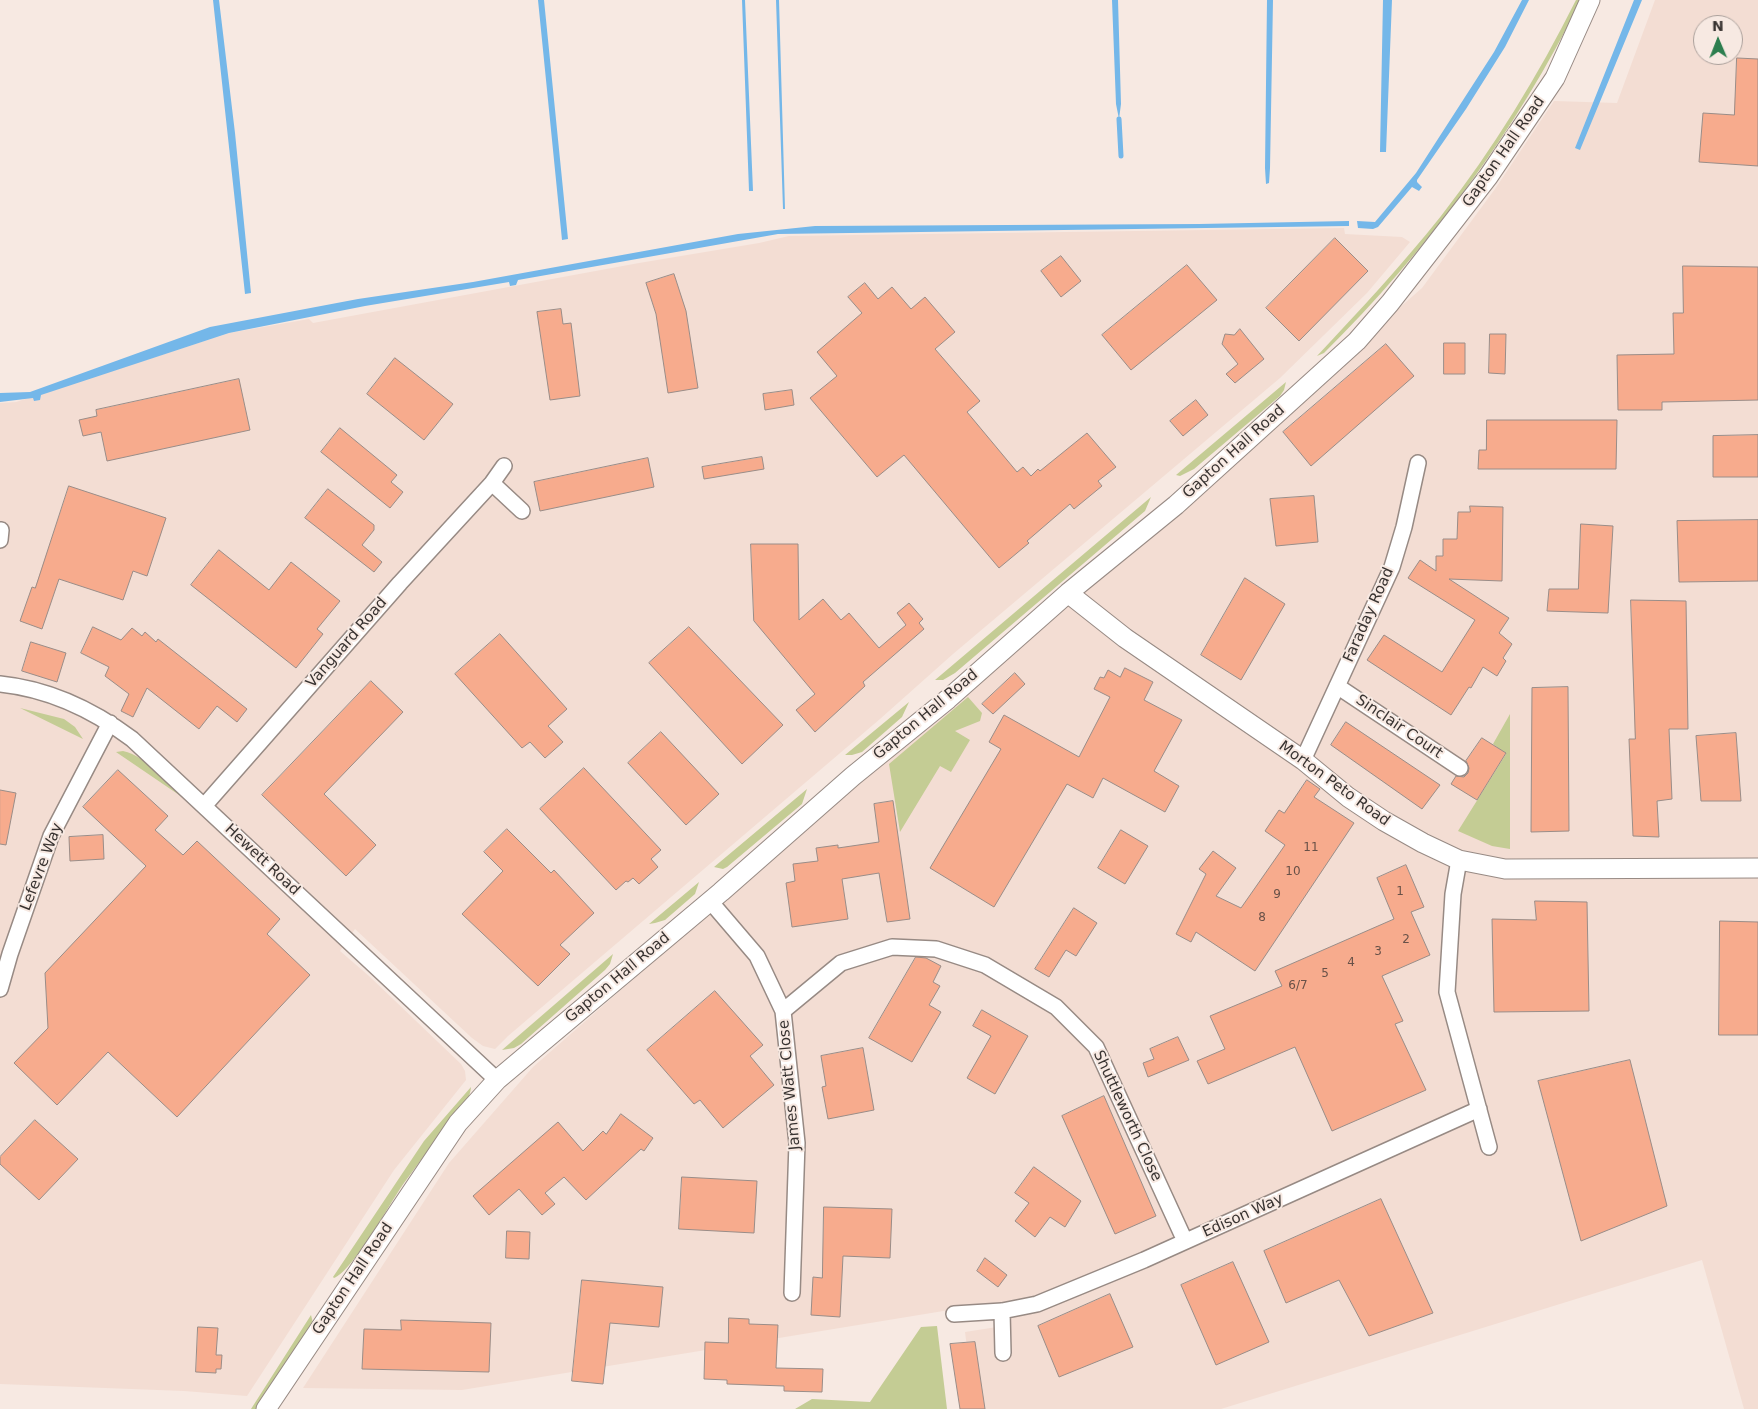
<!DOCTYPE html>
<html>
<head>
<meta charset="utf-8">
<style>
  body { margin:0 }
  #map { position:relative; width:1758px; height:1409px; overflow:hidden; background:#f7e9e2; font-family:"DejaVu Sans",sans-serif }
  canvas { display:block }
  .north { position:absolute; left:1693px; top:15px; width:50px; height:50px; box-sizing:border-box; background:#f7e9e2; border:1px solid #aba09b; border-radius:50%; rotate:359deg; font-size:14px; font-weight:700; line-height:20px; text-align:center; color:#383331 }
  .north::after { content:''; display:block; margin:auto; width:18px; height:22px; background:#2d7e4f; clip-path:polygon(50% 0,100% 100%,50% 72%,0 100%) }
</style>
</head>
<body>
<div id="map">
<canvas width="1758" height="1409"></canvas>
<div class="north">N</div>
</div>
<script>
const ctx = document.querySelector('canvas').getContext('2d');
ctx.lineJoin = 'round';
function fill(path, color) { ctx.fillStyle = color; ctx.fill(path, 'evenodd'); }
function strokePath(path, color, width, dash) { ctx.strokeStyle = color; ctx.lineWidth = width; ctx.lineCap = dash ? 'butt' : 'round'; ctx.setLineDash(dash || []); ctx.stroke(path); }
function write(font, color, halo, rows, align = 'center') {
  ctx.font = font + ' "DejaVu Sans",sans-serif'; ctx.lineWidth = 4; ctx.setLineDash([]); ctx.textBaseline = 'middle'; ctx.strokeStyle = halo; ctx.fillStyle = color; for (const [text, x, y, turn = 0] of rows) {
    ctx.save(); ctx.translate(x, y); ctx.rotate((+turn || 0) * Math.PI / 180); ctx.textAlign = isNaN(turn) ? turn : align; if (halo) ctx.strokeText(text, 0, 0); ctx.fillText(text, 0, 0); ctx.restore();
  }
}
fill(new Path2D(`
  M1655 0H1758V1409H1744L1702 1260 1221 1409H975L965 1332 1003 1326 986 1304 462 1390 303 1388 449 1163 533 1067 1422 288 1495 189 1554 101 1617 103ZM1703 25H1733V55H1703Z
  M1344 228 1345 234 1402 237 1410 242 1367 293 1280 378 953 654 880 719 508 1036 495 1049 483 1046 472 1038 355 929 340 951 369 976 461 1064 465 1071 466 1080 394 1170 247 1396 184 1391 0 1384V403L16 402 229 333 309 319 313 323 639 263 759 243 789 236Z`), '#f3ddd3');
fill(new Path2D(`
  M1576 0H1581C1516 131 1428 250 1324 353L1317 356C1360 310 1402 265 1441 216 1493 149 1538 76 1576 0Z
  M1286 382 1284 390 1280 396 1194 469 1180 476 1176 475Z
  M1151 497 1145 511 955 673 943 680H935Z
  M968 697 982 713 980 721 955 731 970 740 951 772 940 766 900 832 889 764Z
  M909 702 902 717 862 752 852 755H845Z
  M20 708 64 719 75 727 83 739Z
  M1510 714V849L1492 846 1458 831 1506 754 1493 744Z
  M123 751C148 757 167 782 185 799L116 752Z
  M807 789 802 804 727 867 723 869 714 867Z
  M699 882 695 894 665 920 655 923 649 924Z
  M613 954 610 964 605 970 521 1044 514 1048 502 1050Z
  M471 1087C470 1105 451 1120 440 1134 428 1150 416 1167 404 1183 390 1203 353 1271 334 1278L333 1277 424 1141Z
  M311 1315 313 1323 259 1409H251Z
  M937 1326 947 1409H795L812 1399 870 1402 921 1327Z`), '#c4cc94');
fill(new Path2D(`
  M213 0H219L235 133 251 293 245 294Z
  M538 0H544L568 239 562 240Z
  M742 0H745L753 191H749Z
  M776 0H779L785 209H783Z
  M1112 0H1118L1121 104 1119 119 1116 104Z
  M1267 0H1273L1270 168 1269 183 1266 184 1265 168Z
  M1383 0H1392L1386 152H1380Z
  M1522 0H1529L1505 47 1466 109 1417 180V182L1422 187 1419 191 1412 187 1378 227 1373 229 1358 228 1357 221 1375 222 1416 173 1494 52Z
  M1634 0H1642L1580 150 1575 148Z
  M1349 221V226L778 234 518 280 516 285 510 286 509 282 365 306 229 333 41 395 40 400 34 401 33 398 0 402V393L30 392 210 327 358 299 473 282 738 234 815 226 1199 224Z`), '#74b7e9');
strokePath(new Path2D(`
  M1119 119 1121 156`), '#74b7e9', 5);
const building = new Path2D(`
  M1737 58 1758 59V166L1699 162 1703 113 1734 115Z
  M1335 238 1368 271 1299 341 1266 308Z
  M1061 256 1081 281 1061 297 1041 271Z
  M1187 265 1217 300 1131 370 1102 335Z
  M1683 266 1758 267V400L1662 402V410H1618L1617 355 1674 354 1673 313H1683Z
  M674 274 686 311 698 388 668 393 656 314 646 283Z
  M865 283 878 299 892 287 911 309 925 297 955 332 935 349 980 401 967 412 1017 472 1023 467 1031 476 1038 469 1040 471 1087 433 1116 467 1098 481 1102 486 1074 509 1070 504 1027 541 1029 543 999 568 904 455 877 477 810 398 837 376 817 352 862 313 848 297Z
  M561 309 563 324 571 323 580 396 550 400 537 312Z
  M1240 329 1264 359 1235 383 1226 374 1238 364 1222 344 1225 334 1234 335Z
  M1490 334H1506L1505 374 1489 373Z
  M1444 343H1465V374H1444Z
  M1386 344 1414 376 1311 466 1283 432Z
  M395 358 453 404 424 440 367 394Z
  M239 379 250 430 107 461 101 432 83 436 79 420 97 416 96 410Z
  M792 390 794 405 765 410 763 394Z
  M1196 400 1208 415 1183 436 1170 421Z
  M1487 420H1617L1616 469H1478L1479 450H1486Z
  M340 428 397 475 391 482 403 492 390 508 321 452Z
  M1758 435V477H1713V436Z
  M762 457 764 469 704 479 702 467Z
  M648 458 654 487 540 511 534 482Z
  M69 486 166 518 147 576 133 571 123 600 59 579 42 629 20 621 32 587 35 588Z
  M328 489 374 525V530L362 545 382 562 374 572 305 518Z
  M1314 496 1318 542 1276 546 1270 499Z
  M1470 506 1503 507 1502 581 1449 579 1509 618 1499 633 1512 644 1503 658 1506 661 1497 676 1483 667 1471 688 1469 687 1451 715 1367 660 1384 635 1442 672 1475 620 1408 578 1420 560 1436 571V556H1443V539H1457L1458 512H1470Z
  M1758 520V581L1679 582 1677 521Z
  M1581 524 1613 526 1608 613 1547 611 1549 589H1578Z
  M751 544H798L799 620 823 599 841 620 849 613 879 648 906 625 897 613 909 603 923 619 919 623 924 629 863 682 865 686 815 732 796 710 815 694 754 621Z
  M219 550 269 590 291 562 340 601 317 629 323 634 296 668 191 585Z
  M1245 578 1285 604 1241 680 1201 655Z
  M1631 600 1686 601 1688 729H1669L1672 799 1657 801 1659 837 1633 836 1629 739H1635Z
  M93 627 121 640 132 628 142 636 145 632 156 642 158 639 247 709 237 722 217 706 199 729 147 688 133 717 121 711 129 694 105 676 109 667 81 653Z
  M689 627 783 725 742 764 649 663Z
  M500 634 567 709 548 726 563 742 545 758 530 742 522 748 455 674Z
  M31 642 66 653 57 682 22 671Z
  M1125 668 1153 682 1144 700 1182 720 1154 771 1179 786 1165 812 1103 778 1093 798 1067 784 994 907 930 868 1001 749 989 742 1004 715 1079 757 1110 697 1094 689 1100 677 1104 678 1108 670 1120 677Z
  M1015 673 1025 684 993 714 982 704Z
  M371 681 403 712 324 794 376 845 346 876 262 795Z
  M1568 687 1569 831 1531 832 1532 688Z
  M1346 722 1440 785 1422 809 1331 745Z
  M661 732 719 794 686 825 628 763Z
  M1736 733 1741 801H1701L1696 736Z
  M1482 738 1506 753 1477 800 1451 784 1456 776 1464 777 1468 773 1469 768 1466 761Z
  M584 768 661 850 651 859 658 867 639 884 633 878 628 882 626 881 616 890 540 809Z
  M118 770 168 816 155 830 183 855 197 841 280 919 267 934 310 975 177 1117 108 1052 57 1105 14 1063 48 1028 45 973 146 866 83 807Z
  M1307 780 1320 789 1314 797 1354 823 1255 971 1196 932 1191 942 1176 934 1206 874 1199 869 1213 851 1236 868 1216 896 1241 908 1285 845 1265 831 1279 810 1284 813Z
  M0 790 16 793 6 845 0 844Z
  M893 801 910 919 887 922 879 873 842 879 848 919 792 927 786 883 795 881 793 864 818 861 816 848 838 845V848L879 842 874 804Z
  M507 829 551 873 554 870 594 913 560 945 570 954 538 986 462 914 503 871 484 852Z
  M1121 830 1148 846 1125 884 1098 868Z
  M103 835 104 859 70 861 69 837Z
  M1406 865 1424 907 1411 912 1430 955 1382 976 1403 1021 1395 1024 1426 1090 1332 1131 1295 1047 1208 1084 1197 1061 1225 1049 1210 1016 1282 986 1275 971 1394 919 1377 878Z
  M1535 901 1587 902 1589 1011 1494 1012 1492 919 1536 920Z
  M1074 908 1097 923 1076 956 1066 950 1049 977 1035 969Z
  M1720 921 1758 922V1035H1719Z
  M916 957 926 958 941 966 933 982 940 986 929 1005 941 1012 912 1062 869 1038Z
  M715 991 763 1045 750 1056 774 1085 723 1128 700 1100 694 1104 647 1050Z
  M982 1010 1028 1036 995 1094 967 1078 991 1036 973 1026Z
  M1178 1037 1189 1060 1148 1077 1143 1063 1154 1059 1150 1049Z
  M863 1048 874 1110 828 1119 822 1087 826 1086 821 1056Z
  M1630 1060 1667 1206 1581 1241 1538 1081Z
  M1104 1096 1156 1216 1115 1234 1062 1116Z
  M621 1114 653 1138 644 1151 641 1149 586 1200 564 1177 545 1193 555 1204 542 1215 519 1189 489 1215 473 1196 558 1122 583 1151 603 1131 606 1134Z
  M35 1120 78 1159 39 1200 0 1164V1157Z
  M1034 1167 1081 1201 1065 1227 1050 1217 1035 1237 1015 1221 1029 1203 1015 1193Z
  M682 1177 757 1181 754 1233 679 1229Z
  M1381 1199 1433 1313 1369 1336 1339 1280 1286 1303 1264 1251Z
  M824 1207 892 1209 890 1258 843 1256 840 1317 811 1315 813 1277 822 1278Z
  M507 1231 530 1232 529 1259 506 1258Z
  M985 1258 1007 1275 998 1287 977 1271Z
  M1233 1262 1269 1342 1216 1365 1181 1285Z
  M582 1280 663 1287 659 1327 610 1323 603 1384 572 1381Z
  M1110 1294 1133 1347 1059 1377 1038 1326Z
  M729 1318 749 1319V1324L778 1325 776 1368 823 1369 822 1392 784 1391V1386L727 1384V1380L704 1379 705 1342 728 1343Z
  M401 1320 491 1323 489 1372 362 1369 364 1329 401 1330Z
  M198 1327 218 1328 216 1355H222L221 1369H216V1373L196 1372Z
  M975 1342 985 1409H960L950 1344Z`);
fill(building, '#f7ab8d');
strokePath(building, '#9a8d88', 1);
const minor = new Path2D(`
  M492 483 522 511
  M0 540 1 530
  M0 684C49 689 93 710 132 739L497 1080
  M1337 686 1460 768
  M1303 760 1392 567 1404 527 1418 463
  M204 806 400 583 492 483 504 466
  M1459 860 1453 894 1447 992 1489 1147
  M710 901 757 956 783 1011 797 1143 792 1293
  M0 989 10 954 51 836 110 723
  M783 1011 841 963 892 947 936 949 985 965 1056 1007 1096 1047 1185 1241
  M1002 1311 1003 1353
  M954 1314 1002 1311 1037 1304 1144 1260 1479 1109`);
const tertiary = new Path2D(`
  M1068 593 1125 638 1303 760 1348 797 1384 821 1423 843 1459 860 1505 869 1758 868
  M266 1409 458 1123 497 1080 721 892 853 776 948 699 1068 593 1176 505 1357 341 1390 303 1488 177 1555 78 1590 0`);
strokePath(minor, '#978a84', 18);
strokePath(tertiary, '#978a84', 21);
strokePath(minor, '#fff', 15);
strokePath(tertiary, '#fff', 19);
write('12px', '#685148', null, [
  ["11",1311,848],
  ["10",1293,872],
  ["1",1400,892],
  ["9",1277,895],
  ["8",1262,918],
  ["2",1406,940],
  ["3",1378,952],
  ["4",1351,963],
  ["5",1325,974],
  ["6/7",1298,986]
]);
write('15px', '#383331', '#f7e9e2', [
  ["Gapton Hall Road",1504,152,-55],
  ["Gapton Hall Road",1234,452,-42],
  ["Faraday Road",1369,615,-66],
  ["Vanguard Road",347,643,-49],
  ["Gapton Hall Road",926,715,-40],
  ["Sinclair Court",1399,727,34],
  ["Morton Peto Road",1334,784,36],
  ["Hewett Road",262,860,43],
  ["Lefevre Way",42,867,-69],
  ["Gapton Hall Road",618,978,-40],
  ["James Watt Close",790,1085,-95],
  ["Shuttleworth Close",1127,1116,65],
  ["Edison Way",1243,1216,-24],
  ["Gapton Hall Road",353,1279,-56]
]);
</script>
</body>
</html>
